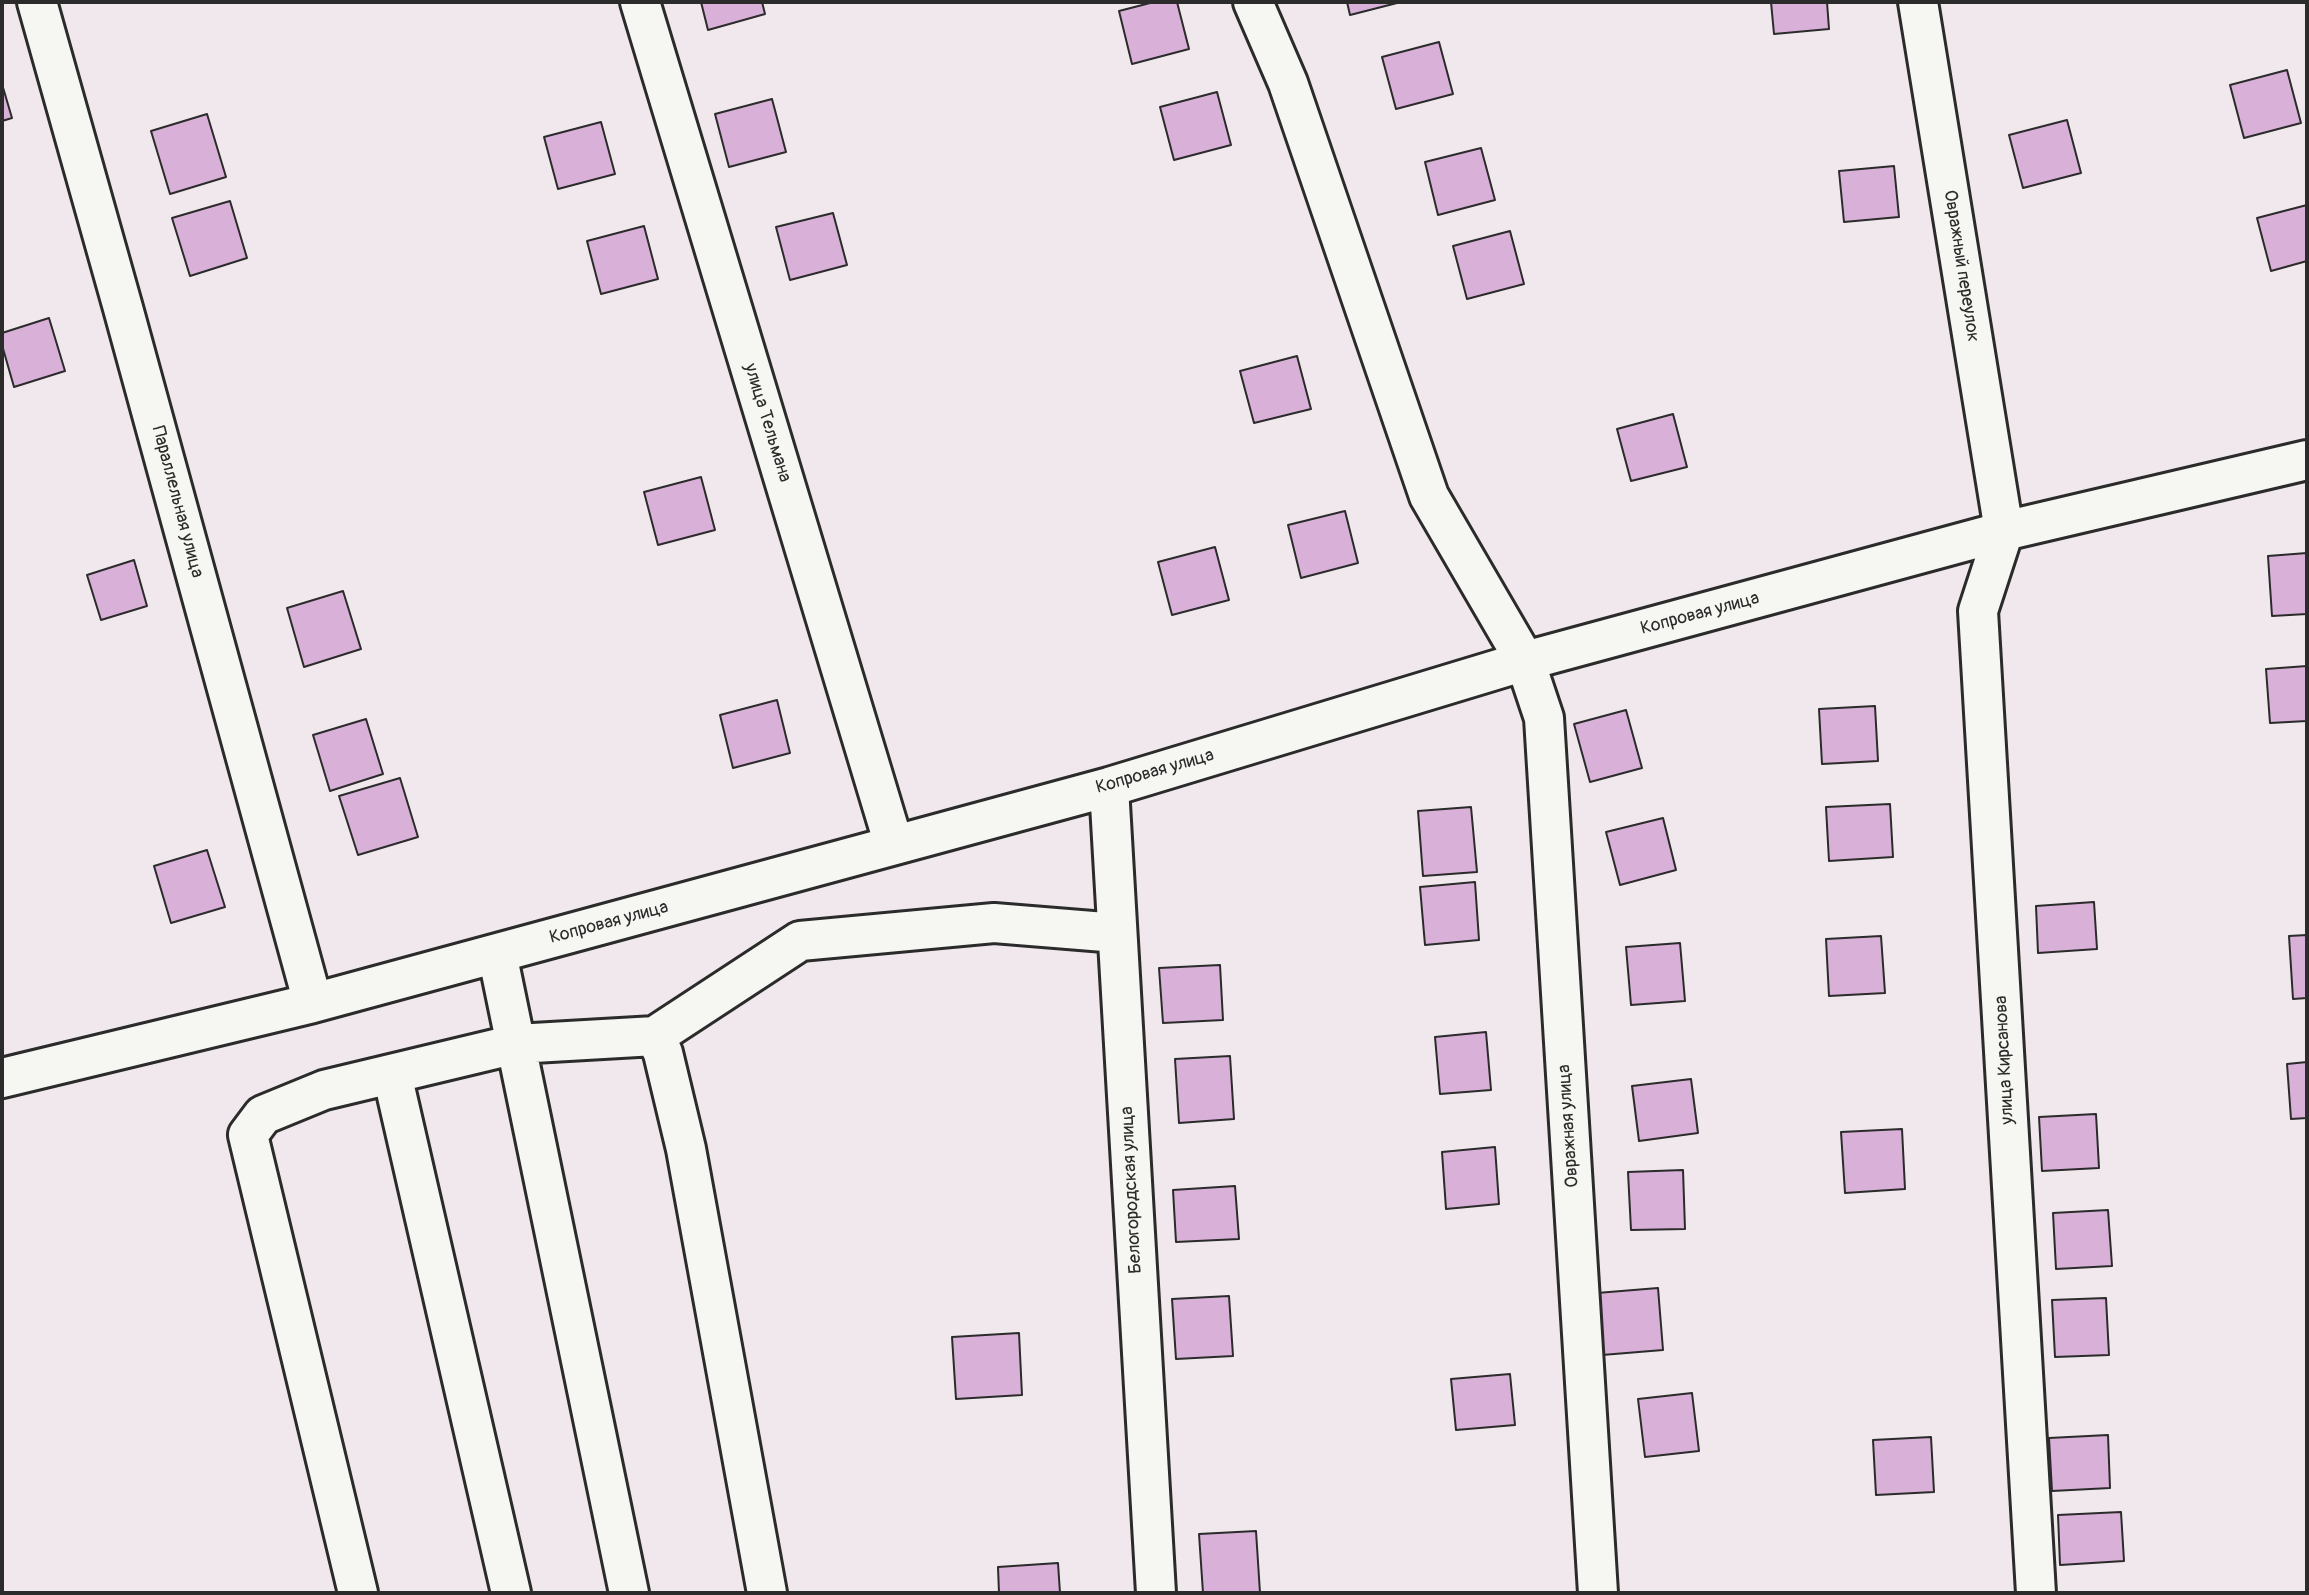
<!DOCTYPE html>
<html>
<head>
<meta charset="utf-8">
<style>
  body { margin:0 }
  #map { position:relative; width:2309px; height:1595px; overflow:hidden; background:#f0e8ed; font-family:Pangolin,sans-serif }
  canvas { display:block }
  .frame { position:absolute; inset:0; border:4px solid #2b2b2b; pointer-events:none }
</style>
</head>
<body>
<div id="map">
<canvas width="2309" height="1595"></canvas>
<div class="frame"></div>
</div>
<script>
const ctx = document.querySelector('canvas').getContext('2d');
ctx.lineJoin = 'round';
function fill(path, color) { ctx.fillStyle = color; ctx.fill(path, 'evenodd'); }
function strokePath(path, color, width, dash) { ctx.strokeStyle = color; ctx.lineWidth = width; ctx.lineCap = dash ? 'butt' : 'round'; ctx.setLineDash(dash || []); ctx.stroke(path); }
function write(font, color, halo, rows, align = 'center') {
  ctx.font = font + ' Pangolin,sans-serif'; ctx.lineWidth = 7; ctx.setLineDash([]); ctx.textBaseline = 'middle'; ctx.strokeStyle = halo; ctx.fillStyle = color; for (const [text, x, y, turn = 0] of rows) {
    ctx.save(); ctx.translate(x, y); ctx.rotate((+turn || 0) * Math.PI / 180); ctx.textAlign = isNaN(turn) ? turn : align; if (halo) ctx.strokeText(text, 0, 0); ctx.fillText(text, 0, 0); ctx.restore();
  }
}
const building = new Path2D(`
  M701 2H762L765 14 708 30Z
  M1154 2H1177L1189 49 1132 64 1119 11Z
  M1347 2H1401L1350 15Z
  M1771 2H1827L1829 29 1774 34Z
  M1439 42 1453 94 1396 109 1382 57Z
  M2287 70 2301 123 2244 138 2230 85Z
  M2 84 12 118 2 121Z
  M1217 92 1231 145 1174 160 1160 107Z
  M772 99 786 152 729 167 715 114Z
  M207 114 226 177 170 194 151 131Z
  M2067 120 2081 173 2023 188 2009 135Z
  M601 122 615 174 558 189 544 137Z
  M1481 148 1495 200 1438 215 1425 162Z
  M1894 166 1899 217 1844 222 1839 171Z
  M230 201 247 258 190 276 172 218Z
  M2307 205V261L2271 271 2257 218Z
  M833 213 847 265 790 280 776 227Z
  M644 226 658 279 601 294 587 241Z
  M1510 231 1524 284 1467 299 1453 246Z
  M49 318 65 371 14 387 2 345V333Z
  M1297 356 1311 409 1254 423 1240 371Z
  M1673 414 1687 467 1631 481 1617 429Z
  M701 477 715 530 658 545 644 492Z
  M1345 511 1358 563 1301 578 1288 525Z
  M1215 547 1229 600 1172 615 1158 562Z
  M2307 553V614L2272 616 2268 556Z
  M134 560 147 606 101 620 87 575Z
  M343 591 361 649 304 667 287 608Z
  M2307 666V721L2270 723 2266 669Z
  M777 700 790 753 733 768 720 715Z
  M1875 706 1878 761 1822 764 1819 709Z
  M1626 710 1642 768 1590 782 1574 724Z
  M366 719 383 774 330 791 313 735Z
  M400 778 418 837 358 855 339 796Z
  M1890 804 1893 857 1829 861 1826 807Z
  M1471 807 1477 872 1423 876 1418 811Z
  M1663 818 1676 870 1620 885 1606 832Z
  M207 850 225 907 171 923 154 866Z
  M1475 882 1479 940 1425 945 1420 887Z
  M2094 902 2097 949 2038 953 2036 906Z
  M2307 935V998L2293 999 2289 936Z
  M1881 936 1885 993 1829 996 1826 939Z
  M1680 943 1685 1001 1631 1005 1626 947Z
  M1220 965 1223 1020 1163 1023 1159 968Z
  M1486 1032 1491 1090 1440 1094 1435 1037Z
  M1230 1056 1234 1119 1179 1123 1175 1059Z
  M2307 1062V1118L2291 1119 2287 1064Z
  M1691 1079 1698 1133 1639 1141 1632 1086Z
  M2096 1114 2099 1168 2042 1171 2039 1117Z
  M1902 1129 1905 1189 1845 1193 1841 1132Z
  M1495 1147 1499 1204 1446 1209 1442 1152Z
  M1683 1170 1685 1229 1631 1230 1628 1172Z
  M1235 1186 1239 1239 1176 1242 1173 1190Z
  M2108 1210 2112 1266 2056 1269 2053 1213Z
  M1658 1288 1663 1350 1602 1355 1597 1293Z
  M1229 1296 1233 1356 1176 1359 1172 1299Z
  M2106 1298 2109 1355 2055 1357 2052 1300Z
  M1019 1333 1022 1395 956 1399 952 1337Z
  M1510 1374 1515 1425 1456 1430 1451 1379Z
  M1692 1393 1699 1451 1645 1457 1638 1399Z
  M2108 1435 2110 1488 2052 1491 2049 1438Z
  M1931 1437 1934 1492 1876 1495 1873 1440Z
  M2121 1512 2124 1561 2060 1565 2058 1515Z
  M1256 1531 1260 1593H1203L1199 1534Z
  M1058 1563 1060 1593H999L998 1567Z`);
fill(building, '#d9b1d8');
strokePath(building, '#2b2b2b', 2);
const minor = new Path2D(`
  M37 2 123 308 313 1003
  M640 2 894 845
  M1253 2 1288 83 1429 496 1525 661 1544 718 1598 1593
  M1918 2 2004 531 1978 611 2036 1593
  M1109 787 1156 1593
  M497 953 629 1593
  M392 1074 511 1593
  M2 1078 313 1003 1109 787 1525 661 2004 531 2307 460
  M358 1593 248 1135 263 1115 324 1090 516 1044 655 1036
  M767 1593 686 1149 663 1053 655 1036 800 941 994 923 1117 933`);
strokePath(minor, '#2b2b2b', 44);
strokePath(minor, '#f6f6f2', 38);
write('18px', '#2b2b2b', '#f6f6f2', [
  ["Овражный переулок",1961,266,81],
  ["улица Тельмана",767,423,73],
  ["Параллельная улица",177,502,75],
  ["Копровая улица",1700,614,-15],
  ["Копровая улица",1155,772,-16],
  ["Копровая улица",609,923,-15],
  ["улица Кирсанова",2005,1060,-93],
  ["Овражная улица",1569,1126,-94],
  ["Белогородская улица",1132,1190,-93]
]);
</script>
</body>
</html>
